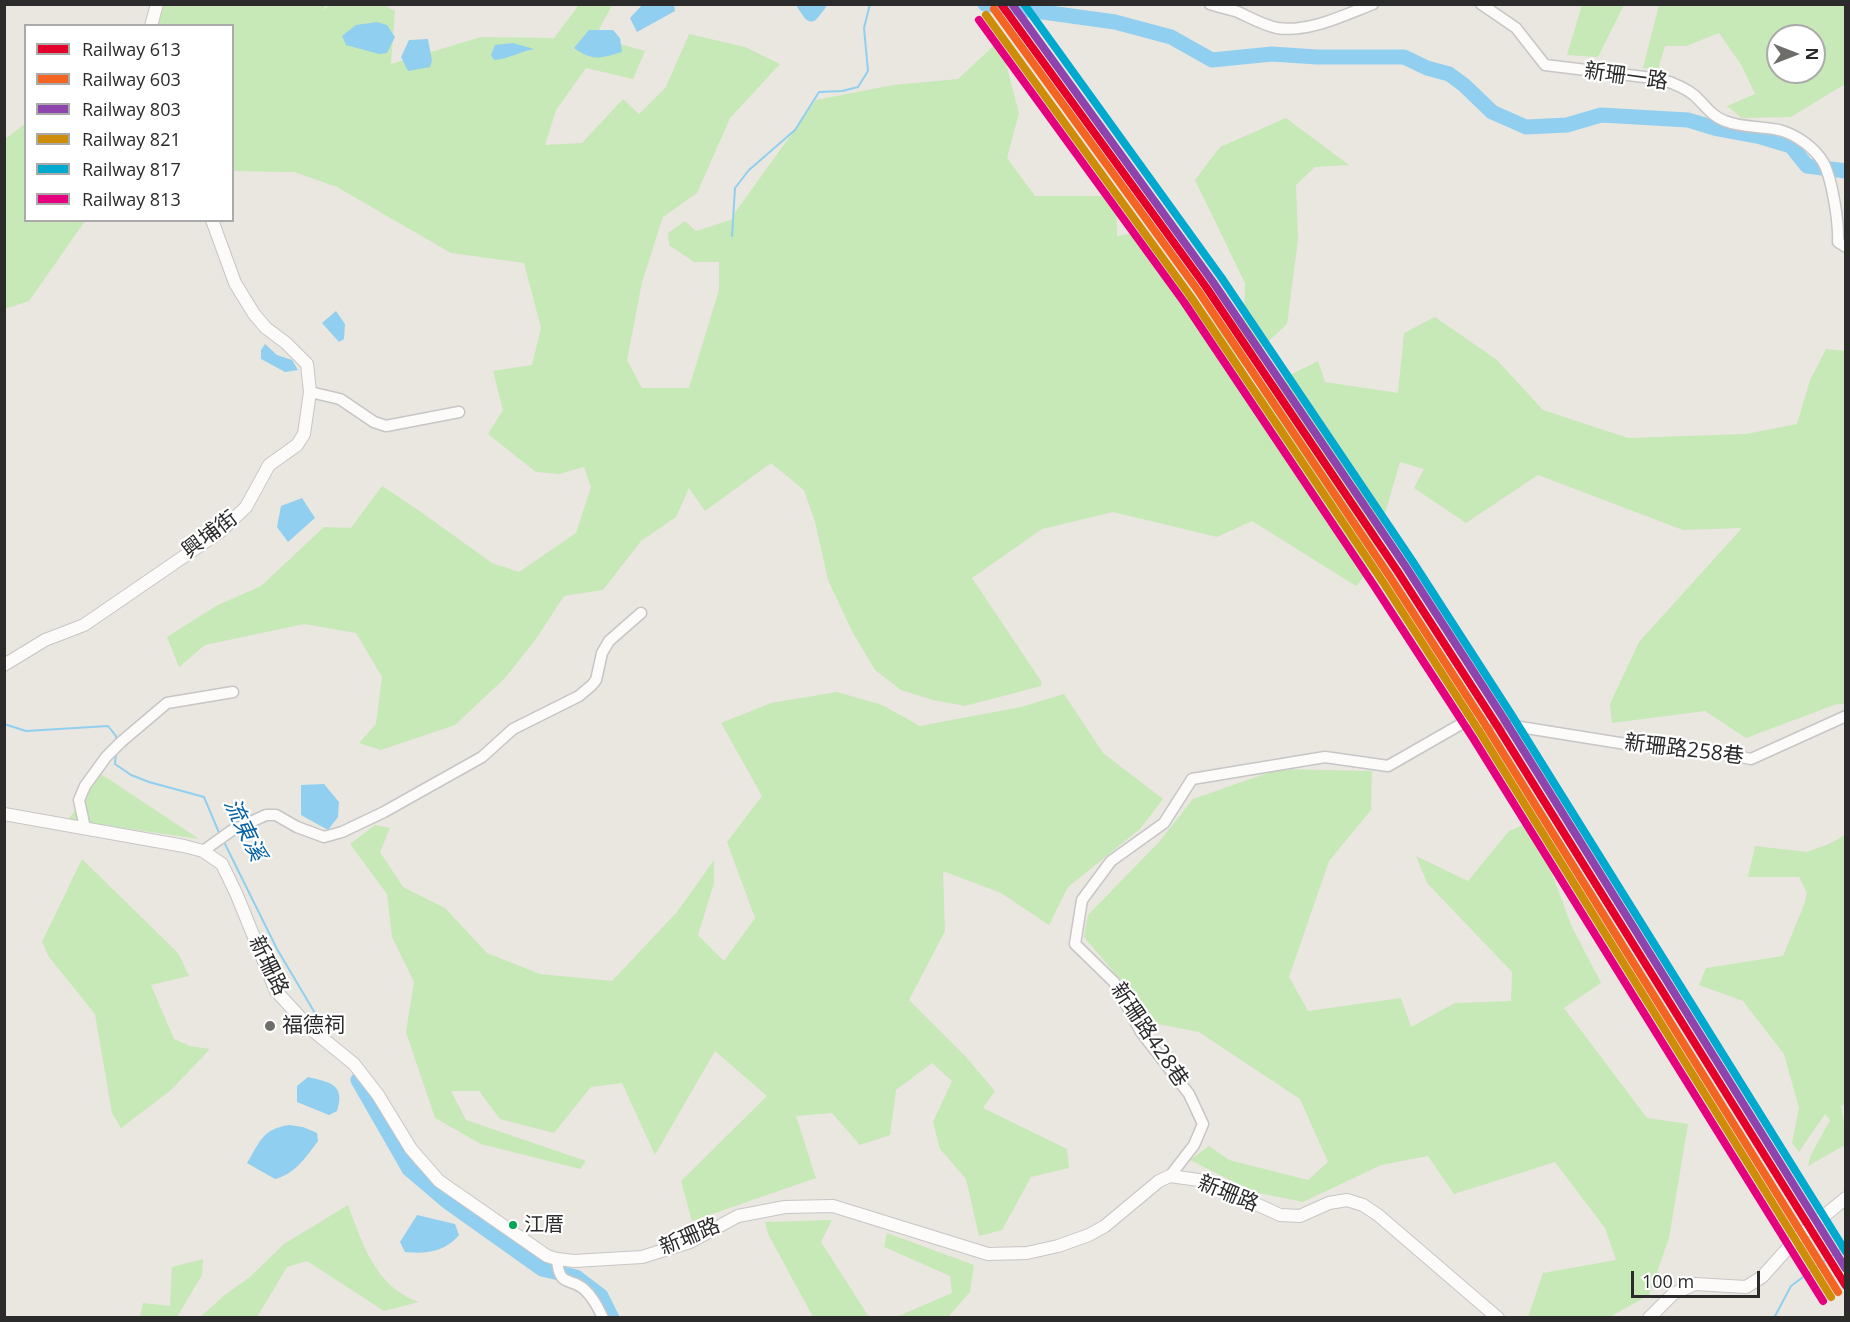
<!DOCTYPE html>
<html>
<head>
<meta charset="utf-8">
<style>
  body { margin:0 }
  #map { position:relative; width:1850px; height:1322px; overflow:hidden; background:#eae7e0; font-family:"Open Sans",sans-serif }
  canvas { display:block }
  .frame { position:absolute; inset:0; border:6px solid #2b2b2b; pointer-events:none }
  .legend { position:absolute; left:24px; top:24px; width:210px; height:198px; box-sizing:border-box; background:#fff; border:2px solid #aaa; margin:0; padding:8px 10px; list-style:none; font-size:18px; color:#2b2b2b }
  .legend li { display:flex; align-items:center; gap:12px; height:30px }
  .legend b { width:30px; border:2px solid #aaa }
  .north { position:absolute; left:1766px; top:24px; width:60px; height:60px; box-sizing:border-box; background:#fff; border:2px solid #aaa; border-radius:50%; rotate:90deg; font-size:16px; font-weight:700; line-height:24px; text-align:center; color:#2b2b2b }
  .north::after { content:''; display:block; margin:auto; width:21px; height:27px; background:#6e6d6a; clip-path:polygon(50% 0,100% 100%,50% 72%,0 100%) }
  .scale { position:absolute; left:1631px; top:1271px; width:129px; height:27px; box-sizing:border-box; border:3px solid #2b2b2b; border-top:0; padding-left:8px; font-size:18px; line-height:21px; white-space:nowrap; color:#2b2b2b; -webkit-text-stroke:4px #fff; paint-order:stroke }
</style>
</head>
<body>
<div id="map">
<canvas width="1850" height="1322"></canvas>
<div class="frame"></div>
<ul class="legend">
<li><b style="height:8px;background:#e4002b"></b>Railway 613</li>
<li><b style="height:8px;background:#f26522"></b>Railway 603</li>
<li><b style="height:8px;background:#8e44ad"></b>Railway 803</li>
<li><b style="height:8px;background:#ce8d09"></b>Railway 821</li>
<li><b style="height:8px;background:#00a9ce"></b>Railway 817</li>
<li><b style="height:8px;background:#e5007d"></b>Railway 813</li>
</ul>
<div class="north">N</div>
<div class="scale">100 m</div>
</div>
<script>
const ctx = document.querySelector('canvas').getContext('2d');
ctx.lineJoin = 'round';
function fill(path, color) { ctx.fillStyle = color; ctx.fill(path, 'evenodd'); }
function strokePath(path, color, width, dash) { ctx.strokeStyle = color; ctx.lineWidth = width; ctx.lineCap = dash ? 'butt' : 'round'; ctx.setLineDash(dash || []); ctx.stroke(path); }
function write(font, color, halo, rows, align = 'center') {
  ctx.font = font + ' "Open Sans","Noto Sans TC",sans-serif'; ctx.lineWidth = 4.5; ctx.setLineDash([]); ctx.textBaseline = 'middle'; ctx.strokeStyle = halo; ctx.fillStyle = color; for (const [text, x, y, turn = 0] of rows) {
    ctx.save(); ctx.translate(x, y); ctx.rotate((+turn || 0) * Math.PI / 180); ctx.textAlign = isNaN(turn) ? turn : align; if (halo) ctx.strokeText(text, 0, 0); ctx.fillText(text, 0, 0); ctx.restore();
  }
}
fill(new Path2D(`
  M164 5H325L324 10 329 5H384L395 11 391 64 481 37 554 38 579 5H615L611 7 595 37 645 51 633 79 586 68 556 110 545 145 582 143 623 99 639 114 666 87 689 34 745 47 780 64 730 118 697 193 663 217 642 282 627 360 642 388H689L719 290V262H694L669 245 668 233 685 221 696 231 733 219 734 214 816 100 893 85 958 79 1000 40 1019 113 1007 158 1035 196H1116L1117 236 1140 232 1219 328 1244 316 1245 283 1195 180 1220 147 1286 118 1349 165 1315 167 1296 185 1298 240 1287 324 1243 365 1252 394 1318 361 1325 382 1398 393 1404 333 1435 317 1497 360 1543 410 1628 438 1746 434 1797 424 1810 380 1826 349 1845 351V704H1837L1746 738 1705 711 1612 723 1610 704 1639 642 1742 528 1683 530 1538 475 1466 523 1414 488 1424 469 1400 462 1368 572 1356 586 1252 521 1217 537 1113 512 1042 529 972 578 1041 681V686L965 706 933 700 901 690 875 670 852 631 828 580 815 522 804 490 771 463 705 511 689 488 676 517 641 541 603 590 564 596 536 639 505 678 455 725 381 750 359 743 376 724 382 677 356 633 304 624 205 645 179 667 167 637 216 606 261 586 324 527 351 528 382 486 421 512 492 563 519 572 576 533 591 487 584 467 559 474 536 472 488 434 503 410 493 371 532 365 541 328 524 263 451 253 337 187 294 172 233 171 232 26H158Z
  M1582 5H1624L1598 57 1567 55Z
  M1659 5H1845V84L1791 117 1742 118 1727 106 1755 94 1742 66 1719 33 1686 46H1665L1658 69 1643 68ZM1778 36H1814V72H1778Z
  M25 124 26 220 85 221 29 301 5 309V139Z
  M837 692 882 705 920 726 1021 707 1064 694 1103 753 1163 799 1140 829 1068 887 1049 925 1001 893 943 871 945 931 909 1000 965 1056 995 1091 983 1108 1067 1149 1069 1168 1031 1177 1002 1230 979 1236 966 1179 940 1149 933 1122 952 1081 932 1063 896 1090 890 1135 860 1145 832 1113 796 1116 816 1178 692 1221 681 1181 767 1096 715 1051 655 1155 622 1083 591 1087 554 1133 500 1119 479 1091H451L466 1120 586 1161 580 1169 481 1144 435 1118 406 1032 414 982 392 937 387 894 350 844 375 825 390 828 380 852 403 887 445 908 487 953 540 974 612 981 677 912 714 860V883L698 935 724 961 755 918 727 842 762 796 721 723 771 703Z
  M1279 769 1372 771 1371 810 1329 861 1289 977 1308 1011 1401 998 1411 1027 1455 1003 1511 1001 1512 972 1427 883 1416 856 1468 881 1509 831 1532 821 1572 927 1601 983 1564 1008 1647 1118 1688 1124 1669 1238 1649 1295 1610 1317H1528L1543 1273 1616 1260 1605 1228 1555 1162 1454 1194 1428 1156 1381 1165 1303 1202 1254 1192 1190 1160 1209 1146 1229 1160 1308 1180 1328 1162 1300 1099 1199 1032 1158 1024 1084 937 1088 915 1159 842 1193 799Z
  M101 774 199 839 68 820Z
  M1845 835 1846 1104 1841 1106 1845 1128V1145L1808 1166 1810 1157 1830 1120 1825 1114 1799 1152 1792 1143 1799 1108 1784 1054 1743 1001 1699 985 1706 968 1783 956 1804 905 1807 893 1799 877H1748L1755 846 1807 852 1829 844Z
  M82 859 178 953 189 976 151 985 174 1039 190 1046 210 1049 170 1091 121 1128 112 1113 95 1014 49 957 42 942Z
  M348 1205C362 1243 376 1288 419 1302L384 1311 307 1261 287 1267 257 1317H200L226 1294 250 1277 284 1244Z
  M832 1220 821 1242 869 1317H811L812 1315 768 1234 765 1222Z
  M887 1233 974 1265 970 1292 948 1317H896L952 1293 950 1276 884 1247Z
  M203 1259 202 1275 177 1317H140L143 1303 170 1306 172 1267Z`), '#c7e8b7');
fill(new Path2D(`
  M643 4 674 5 675 11 637 32 630 18Z
  M377 22 387 25 395 37 387 53 379 54 346 45 342 36 356 25Z
  M589 30H613L620 38 622 52C600 58 594 62 574 48Z
  M428 39 432 61 430 67 408 71 401 57 409 40Z
  M513 43 534 49C519 52 509 59 494 60L491 55 495 45Z
  M336 311 345 324 344 339 339 342 322 323Z
  M265 344 277 355 292 360 298 370 285 372 261 359V350Z
  M302 498 315 518 288 542 277 527 281 506Z
  M324 784 339 802 338 817 328 830 301 815V785Z
  M308 1077C329 1082 346 1084 337 1111L329 1115 297 1102V1086Z
  M289 1125 303 1127 317 1133 318 1141C306 1157 295 1174 275 1179L247 1163C260 1142 262 1129 289 1125Z
  M417 1215 455 1224 459 1235C445 1252 426 1254 405 1252L400 1242Z`), '#90cfef');
strokePath(new Path2D(`
  M732 236 735 188 749 170 795 130 819 92 842 91 858 87 868 71 864 28 870 4
  M4 724 26 731 108 726 116 736V741
  M116 753 115 764 131 775 149 782 204 797 220 835
  M223 840 277 949 325 1030
  M1774 1318 1791 1286 1846 1245`), '#90cfef', 2);
strokePath(new Path2D(`
  M804 4 811 14 819 4
  M985 4 1115 22 1171 37 1212 60 1272 54 1317 57H1404L1427 68 1449 74 1464 85 1492 112 1526 127 1567 125 1601 115 1688 120 1718 129 1761 137 1791 146 1807 166 1846 171
  M358 1080 409 1169 449 1203 542 1269 576 1277 601 1296 612 1318`), '#90cfef', 15);
strokePath(new Path2D(`
  M1485 723 1514 726`), '#c4c1bc', 10, [10, 5]);
const minor = new Path2D(`
  M1210 4C1219 7 1229 9 1238 12 1251 18 1263 25 1277 28 1309 33 1344 15 1373 4
  M1481 4 1516 28 1545 65 1661 79C1673 83 1684 87 1694 95 1705 105 1711 116 1725 121 1742 128 1761 126 1779 130 1795 134 1814 147 1823 162 1832 178 1839 223 1838 242L1846 247
  M310 392 340 399 374 422 386 426 459 412
  M1514 726 1626 744 1702 749 1751 759 1846 716
  M85 828 79 800 85 786 106 757 121 742 167 703 233 692
  M203 851 231 831 266 815H276L297 827 324 837 342 832 384 812 482 757 513 729 579 696 592 685 596 680 602 653 609 641 641 613
  M1170 1176 1194 1145 1203 1124 1189 1094 1141 1032 1114 982 1075 944 1082 900 1111 861 1164 823 1192 779 1325 757 1388 766 1470 719 1485 723
  M557 1259C559 1288 570 1277 584 1289 593 1297 598 1307 603 1318`);
const tertiary = new Path2D(`
  M151 26 157 4
  M4 665 45 640 84 625 221 531 246 507 269 465 297 445 304 434 310 392 307 364 286 343 266 328 254 314 235 283 212 220
  M4 814 184 846 203 851 222 864 236 893 276 991 311 1029 354 1064 378 1095 411 1149 439 1181 547 1256 557 1259 574 1261 642 1257 690 1242 738 1216 785 1207 833 1206 988 1254 1027 1253 1058 1246 1089 1235 1105 1226 1159 1181 1170 1176 1206 1181 1280 1215 1300 1216 1329 1203 1347 1200 1363 1205 1378 1215 1498 1318
  M1649 1318 1673 1294 1695 1284 1746 1287 1762 1277 1796 1239 1846 1198`);
strokePath(minor, '#c7c6c6', 13);
strokePath(tertiary, '#c7c6c6', 14);
strokePath(minor, '#fcfbfa', 10);
strokePath(tertiary, '#fcfbfa', 12);
strokePath(new Path2D(`
  M1001 4 1206 287 1398 572 1496 724 1846 1286`), '#e4002b', 8);
strokePath(new Path2D(`
  M994 9 1199 292 1390 577 1488 729 1838 1292`), '#f26522', 8);
strokePath(new Path2D(`
  M1012 4 1213 282 1406 567 1504 719 1846 1269`), '#8e44ad', 8);
strokePath(new Path2D(`
  M986 15 1191 297 1383 582 1481 734 1831 1297`), '#ce8d09', 8);
strokePath(new Path2D(`
  M1024 4 1221 277 1413 562 1511 714 1846 1252`), '#00a9ce', 8);
strokePath(new Path2D(`
  M979 20 1184 302 1375 587 1473 738 1823 1301`), '#e5007d', 8);
for (const [x, y, r, color] of [
  [270,1026,6,"#6e6d6a"],
  [513,1225,5,"#00a651"]
]) { const dot = new Path2D(); dot.arc(x, y, r, 0, 2 * Math.PI); ctx.fillStyle = color; ctx.fill(dot); strokePath(dot, '#fff', 2); }
write('20px', '#2b2b2b', '#fff', [
  ["江厝",524,1225]
], 'left');
write('21px', '#2b2b2b', '#fff', [
  ["新珊一路",1626,77,8],
  ["興埔街",210,535,-37],
  ["新珊路258巷",1684,750,7],
  ["新珊路",268,966,64],
  ["新珊路428巷",1149,1035,56],
  ["新珊路",1228,1194,22],
  ["新珊路",690,1237,-23]
]);
write('21px', '#2b2b2b', '#fff', [
  ["福德祠",282,1026]
], 'left');
write('italic 22px', '#0561a5', '#fff', [
  ["流東溪",244,830,64]
]);
</script>
</body>
</html>
